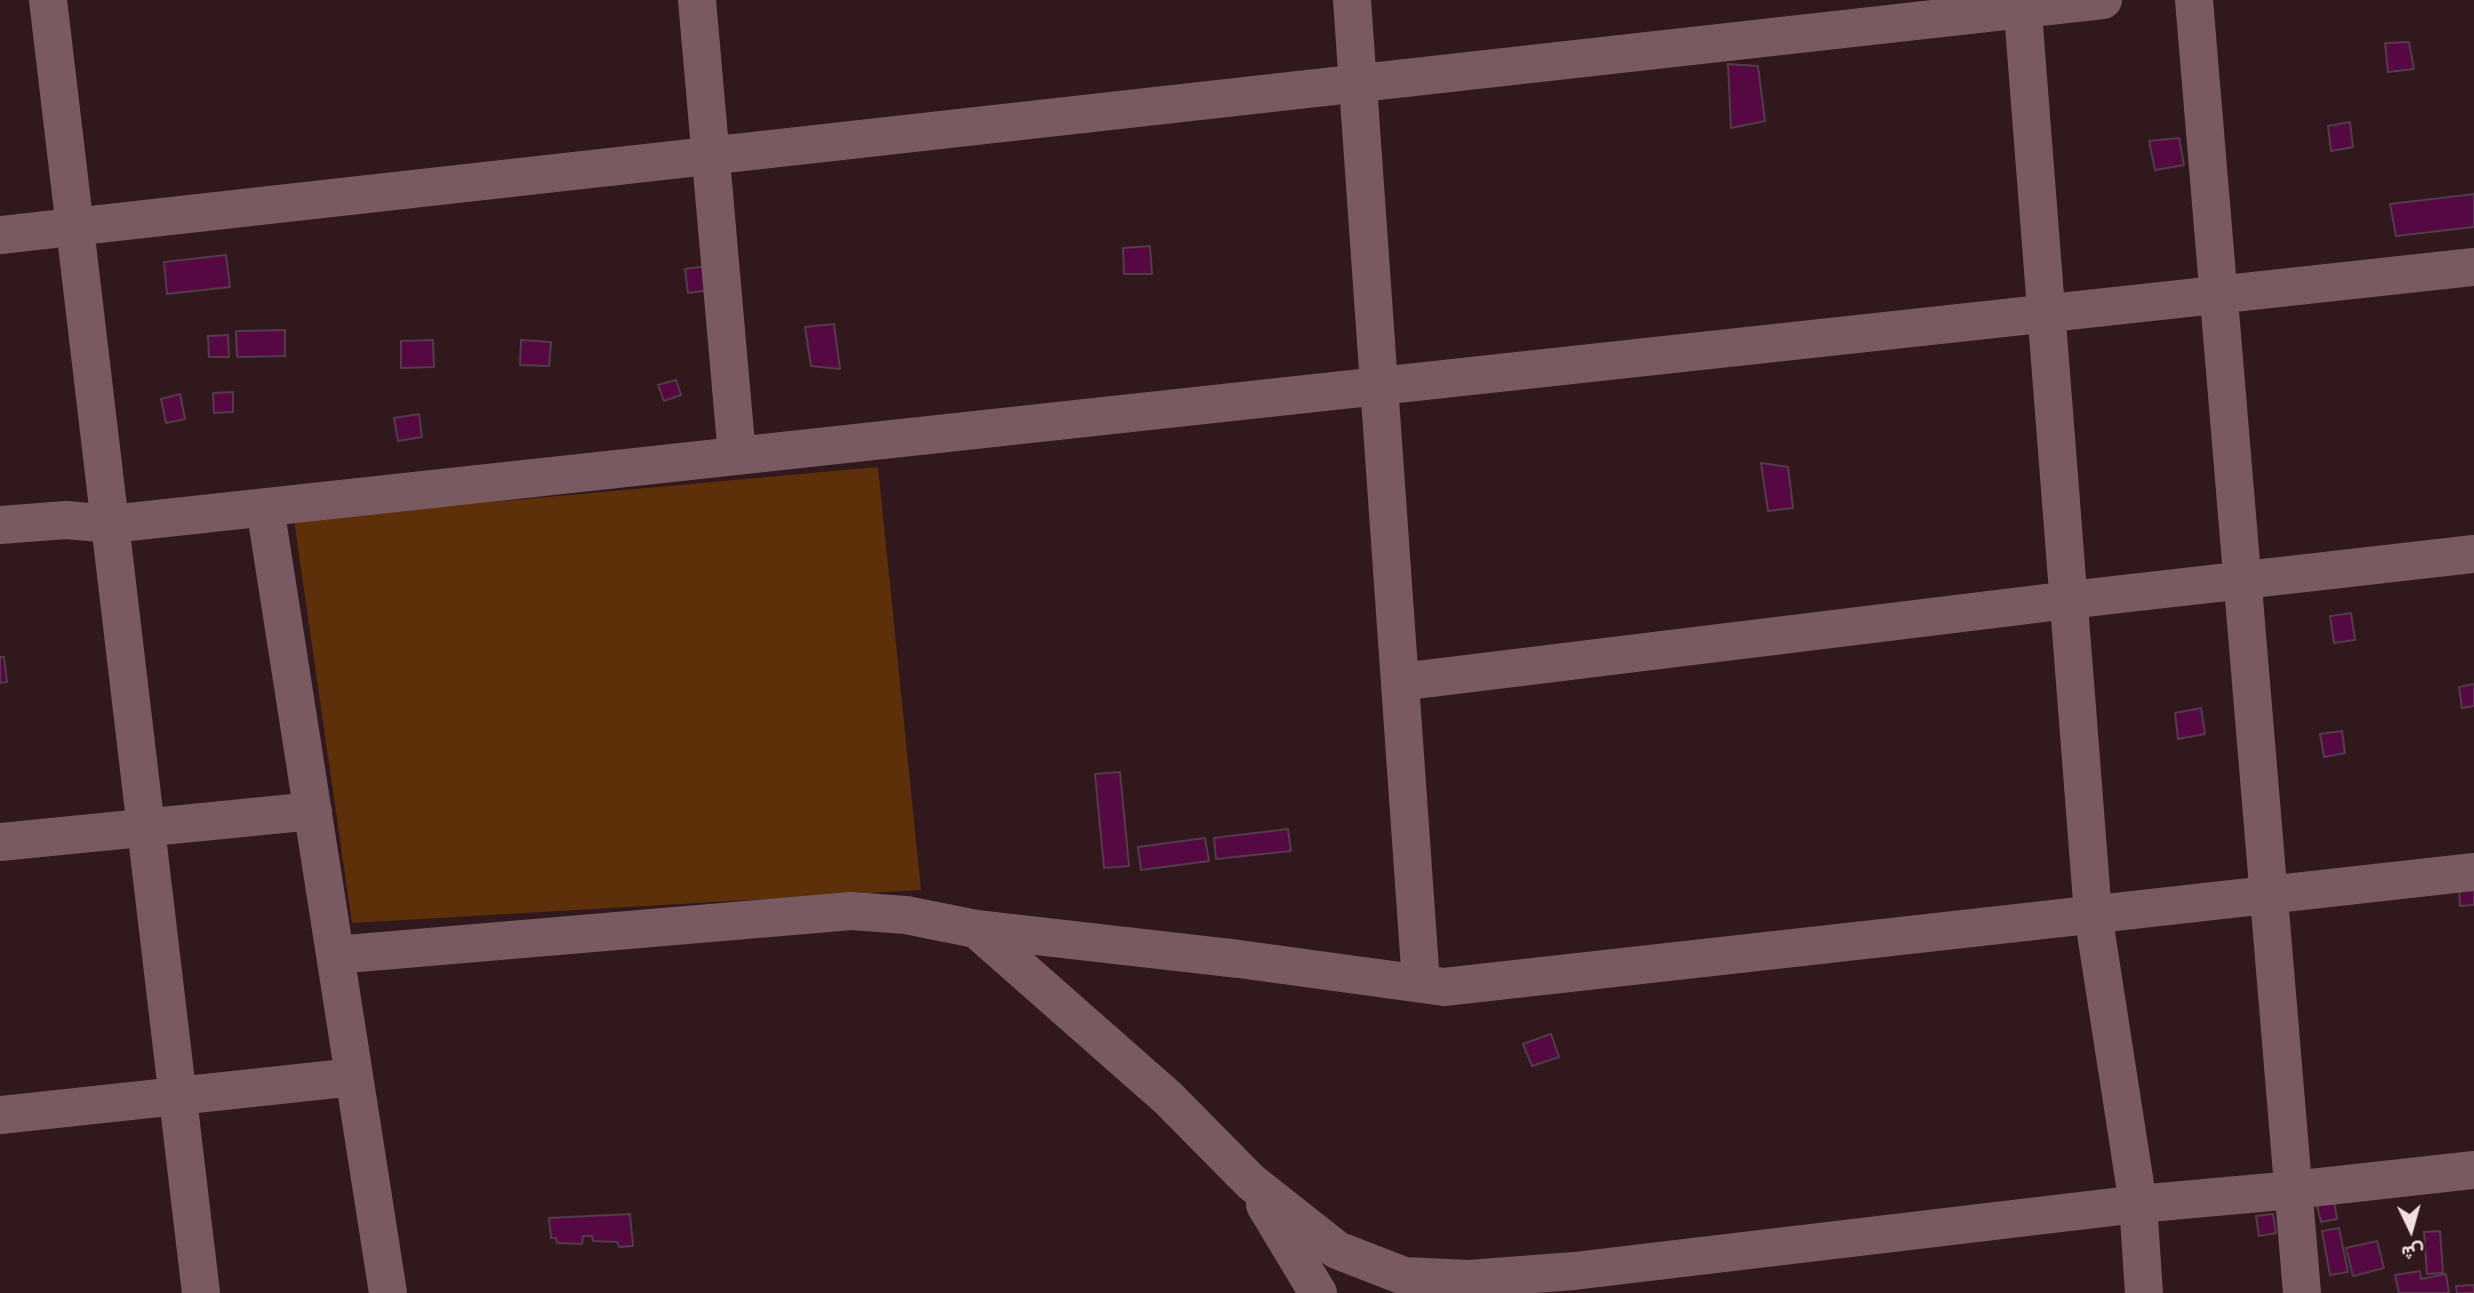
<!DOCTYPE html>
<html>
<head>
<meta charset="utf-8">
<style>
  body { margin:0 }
  #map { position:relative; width:2474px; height:1293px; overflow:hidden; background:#30181d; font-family:"Sofia Sans Condensed",Vazirmatn,sans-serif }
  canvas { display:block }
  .north { position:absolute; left:2376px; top:1195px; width:70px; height:70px; -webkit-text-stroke:5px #30181d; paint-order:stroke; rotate:175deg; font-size:19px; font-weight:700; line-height:28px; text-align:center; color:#f1e0e3 }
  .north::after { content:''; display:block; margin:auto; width:24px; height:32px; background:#f1e0e3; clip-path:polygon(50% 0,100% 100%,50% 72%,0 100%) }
</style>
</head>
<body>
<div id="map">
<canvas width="2474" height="1293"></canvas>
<div class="north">ش</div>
</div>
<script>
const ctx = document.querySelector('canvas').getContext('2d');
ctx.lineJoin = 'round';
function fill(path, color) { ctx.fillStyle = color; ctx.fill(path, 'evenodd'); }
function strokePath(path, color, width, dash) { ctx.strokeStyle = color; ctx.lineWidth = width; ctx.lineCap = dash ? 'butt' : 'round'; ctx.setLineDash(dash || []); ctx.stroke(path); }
fill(new Path2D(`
  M878 467 921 890 352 923 294 520Z`), '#5d3009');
const building = new Path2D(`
  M2409 42 2414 69 2388 72 2385 43Z
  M1728 64 1758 66 1765 121 1731 128Z
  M2350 122 2353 147 2331 151 2328 126Z
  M2179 138 2184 165 2155 170 2149 141Z
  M2474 194V227L2396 236 2390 204Z
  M1150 246 1152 274H1124L1123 248Z
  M226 255 230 287 167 294 164 262Z
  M707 266 711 290 688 293 685 269Z
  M834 324 840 369 811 366 805 327Z
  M285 330V356L237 357 236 331Z
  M228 335 229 357H209L208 336Z
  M433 340 434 367 401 368V341Z
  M521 340 551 342 549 366 520 365Z
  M676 380 681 395 664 401 658 385Z
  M233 392V412L214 413 213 393Z
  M180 394 185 419 166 423 161 399Z
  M419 414 422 437 398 441 394 418Z
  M1761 463 1788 467 1793 508 1768 511Z
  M2351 613 2355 640 2334 643 2330 616Z
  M0 657H4L7 682 0 683Z
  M2474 684V706L2462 708 2459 687Z
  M2201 708 2205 734 2178 739 2175 713Z
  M2342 731 2345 753 2324 757 2320 734Z
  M1120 772 1129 866 1104 868 1095 774Z
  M1288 829 1291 851 1216 859 1214 838Z
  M1205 838 1209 861 1141 870 1138 847Z
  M2474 889V905L2460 906 2459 890Z
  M1551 1034 1559 1057 1532 1066 1523 1044Z
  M2334 1201 2337 1219 2321 1222 2317 1205Z
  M630 1214 633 1246 619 1247 617 1242 593 1241 592 1236H583L582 1244 557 1243 556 1238H551L549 1218Z
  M2273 1214 2276 1233 2259 1236 2256 1216Z
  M2339 1228 2348 1272 2330 1275 2322 1231Z
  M2440 1231 2443 1273 2427 1274 2424 1232Z
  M2377 1241 2384 1268 2353 1276 2346 1248Z
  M2420 1271 2421 1279 2446 1274 2449 1293H2399L2395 1275Z
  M2474 1285V1293H2457L2456 1286Z`);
fill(building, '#560843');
strokePath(building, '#533c4a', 2);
strokePath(new Path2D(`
  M48 0 201 1293
  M697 0 737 456
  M1352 0 1421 983
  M2022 0 2093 914 2138 1204 2144 1293
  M2194 0 2302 1293
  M0 235 2103 0
  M265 507 388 1293
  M0 525 66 520 111 524 2474 267
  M1400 682 2069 600 2474 554
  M0 842 313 811
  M976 929 1168 1098 1251 1182 1337 1250 1404 1276 1469 1279 1574 1271 2138 1204 2293 1190 2474 1170
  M335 955 851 911 906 915 976 929 1239 959 1444 987 2474 872
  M0 1115 354 1077
  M1265 1205 1318 1293`), '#785a60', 38);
</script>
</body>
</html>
